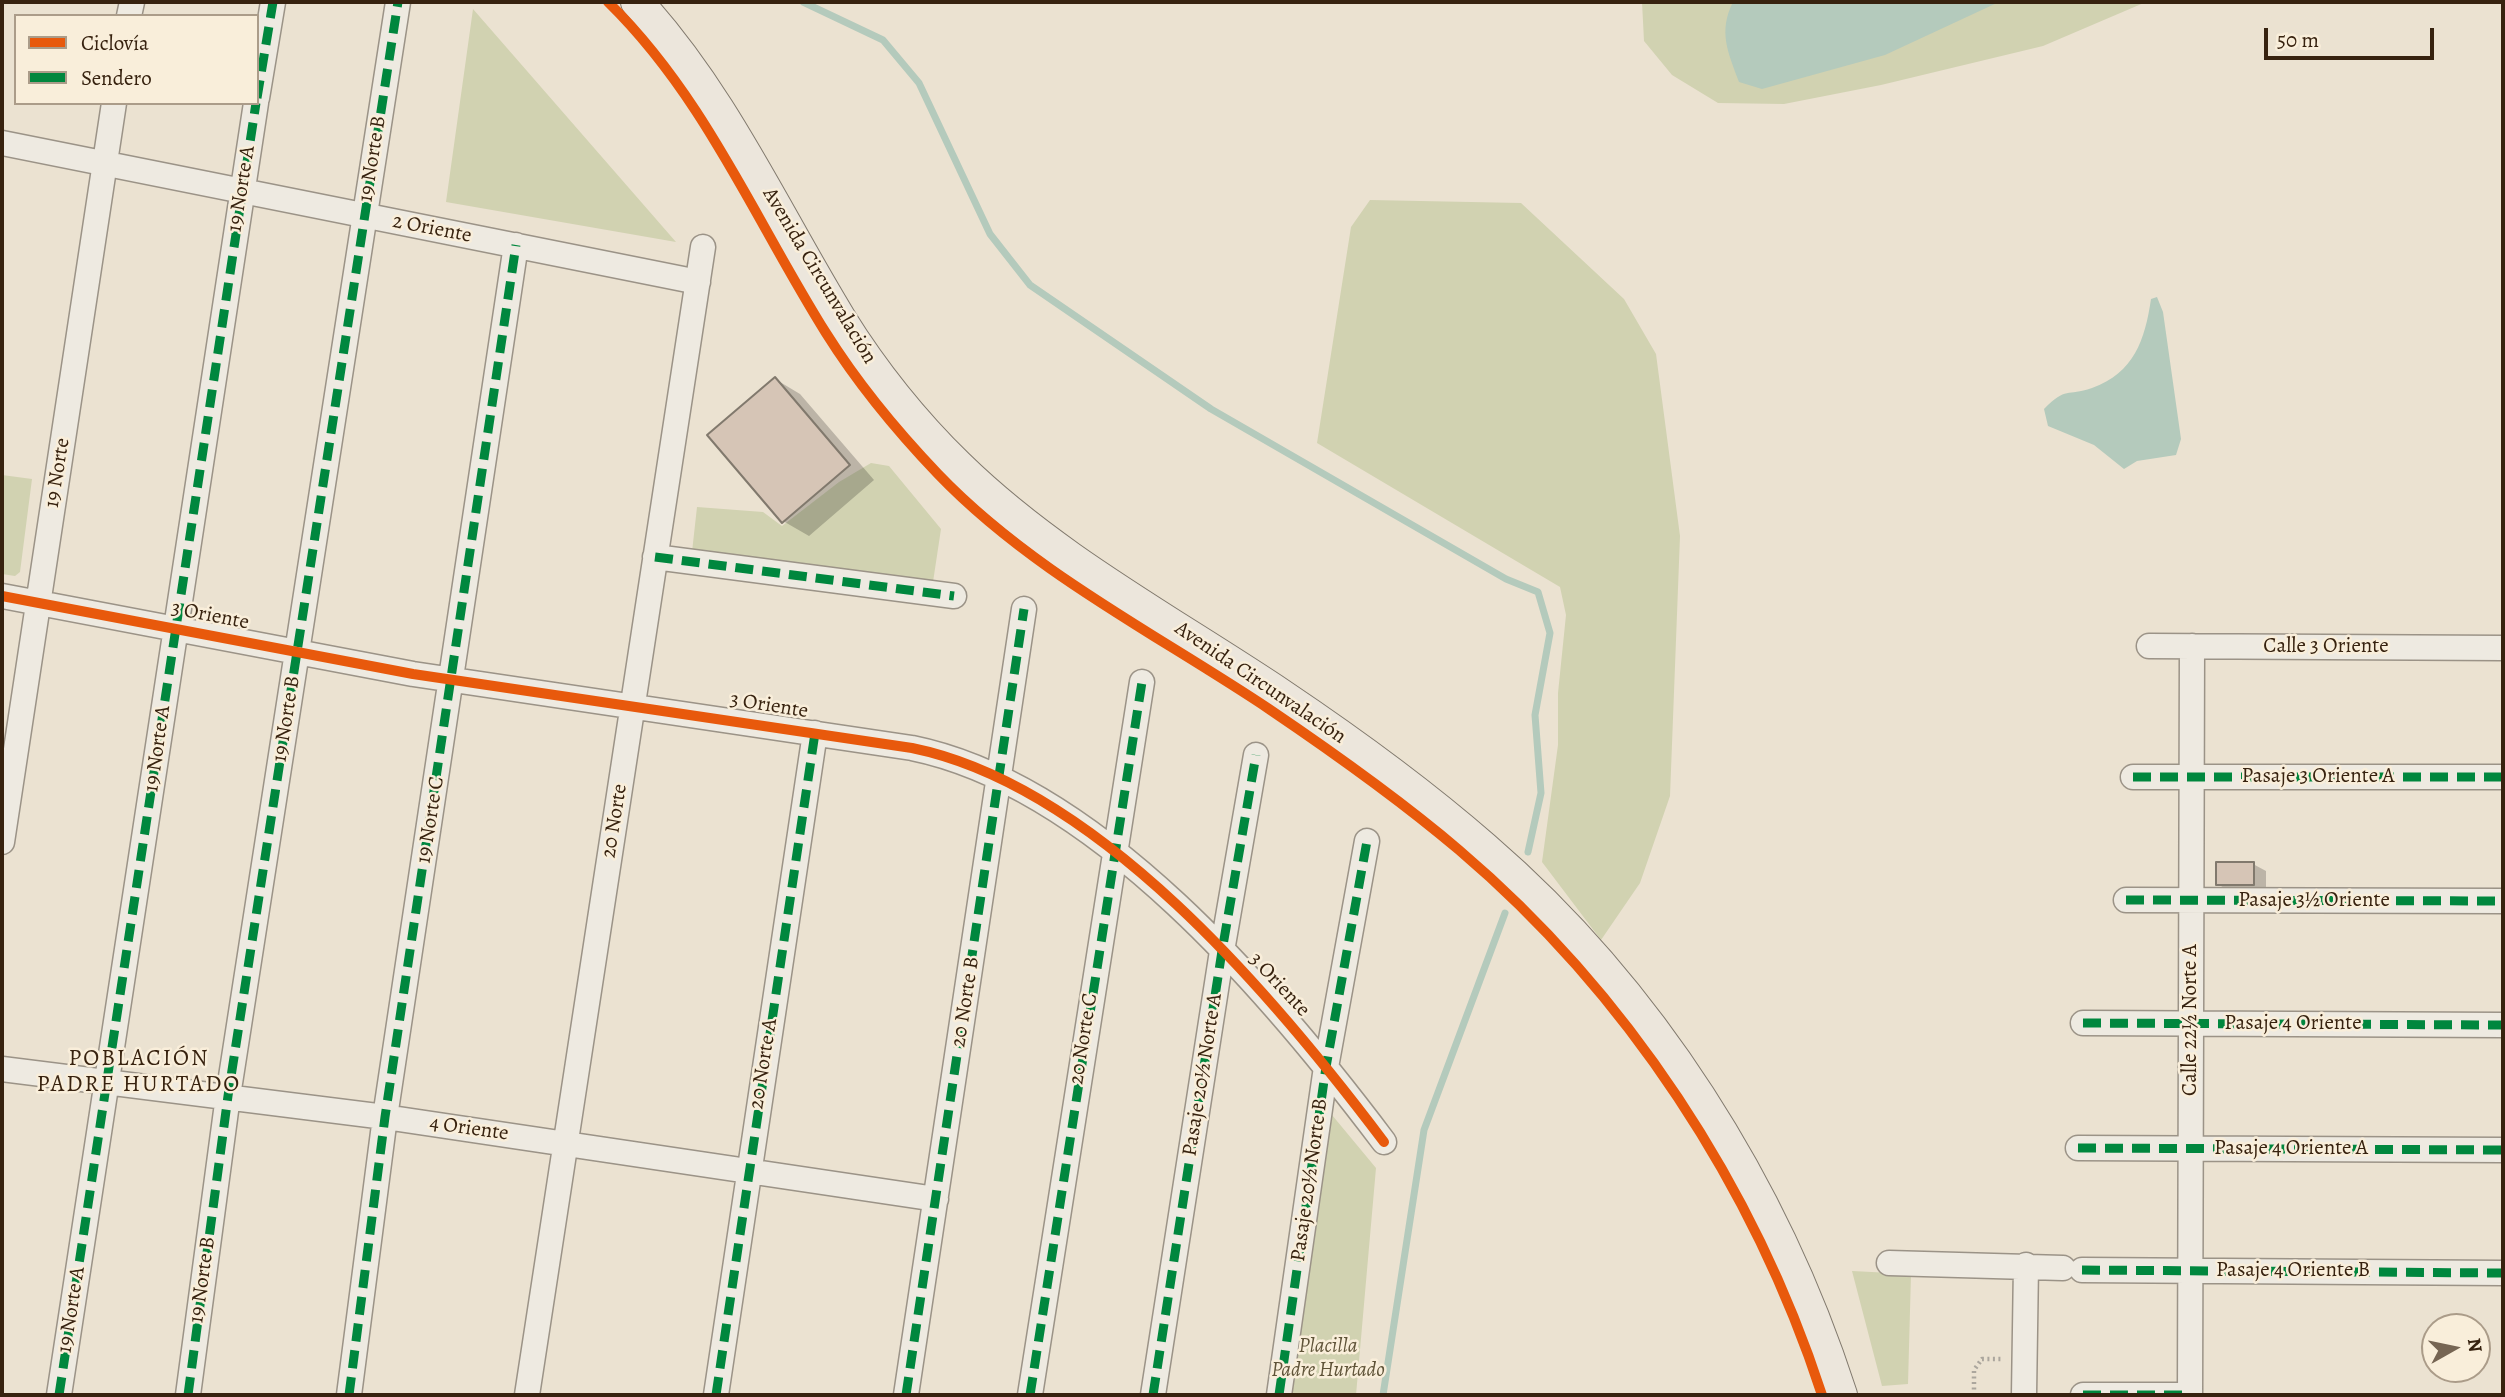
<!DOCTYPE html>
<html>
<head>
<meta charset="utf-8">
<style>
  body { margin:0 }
  #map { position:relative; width:2505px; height:1397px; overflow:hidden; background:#ebe2d1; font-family:Alegreya,serif }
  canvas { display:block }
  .frame { position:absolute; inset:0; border:4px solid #37220f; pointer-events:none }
  .legend { position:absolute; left:14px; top:14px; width:245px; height:91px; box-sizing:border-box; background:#f9eeda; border:2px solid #ab9c89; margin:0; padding:9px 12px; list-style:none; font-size:21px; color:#37220f }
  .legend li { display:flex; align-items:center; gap:14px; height:35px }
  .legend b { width:35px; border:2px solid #ab9c89 }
  .north { position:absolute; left:2421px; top:1313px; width:70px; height:70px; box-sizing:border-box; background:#f9eeda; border:2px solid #ab9c89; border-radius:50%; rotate:81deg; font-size:19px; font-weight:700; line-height:28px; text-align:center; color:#37220f }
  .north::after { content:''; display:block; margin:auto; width:24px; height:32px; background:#766553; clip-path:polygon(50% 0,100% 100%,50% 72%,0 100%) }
  .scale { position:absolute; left:2264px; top:28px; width:170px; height:32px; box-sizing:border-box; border:4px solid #37220f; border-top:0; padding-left:9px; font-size:21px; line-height:24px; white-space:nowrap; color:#37220f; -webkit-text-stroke:5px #f9eeda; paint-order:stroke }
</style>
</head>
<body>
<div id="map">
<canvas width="2505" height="1397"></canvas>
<div class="frame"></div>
<ul class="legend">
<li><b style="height:9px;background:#e8590c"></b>Ciclovía</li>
<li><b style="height:9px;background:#00873e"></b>Sendero</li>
</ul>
<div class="north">N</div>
<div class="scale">50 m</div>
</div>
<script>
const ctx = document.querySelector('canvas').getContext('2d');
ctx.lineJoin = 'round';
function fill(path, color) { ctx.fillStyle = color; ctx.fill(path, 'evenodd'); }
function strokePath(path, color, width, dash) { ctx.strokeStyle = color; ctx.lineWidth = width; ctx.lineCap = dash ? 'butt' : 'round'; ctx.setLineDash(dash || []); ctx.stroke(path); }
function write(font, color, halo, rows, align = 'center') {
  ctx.font = font + ' Alegreya,serif'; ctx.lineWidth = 5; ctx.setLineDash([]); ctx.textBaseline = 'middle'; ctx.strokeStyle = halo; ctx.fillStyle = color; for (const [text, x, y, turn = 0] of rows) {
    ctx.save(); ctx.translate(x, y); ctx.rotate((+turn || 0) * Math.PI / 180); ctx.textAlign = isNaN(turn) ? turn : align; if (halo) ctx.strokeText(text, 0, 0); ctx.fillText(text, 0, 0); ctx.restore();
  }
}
fill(new Path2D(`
  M1642 2H2146L2043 46 1881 85 1784 104 1718 103 1672 75 1644 41Z
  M473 9 676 242 446 202Z
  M1370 200 1521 203 1624 299 1656 354 1680 536 1670 796 1640 883 1601 940 1542 862 1558 745V693L1566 615 1560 587 1317 443 1351 227Z
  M871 463 889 466 941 529 933 582 692 552 697 507 763 512 782 526 839 482Z
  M2 475 32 479 20 572 15 576 2 574Z
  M1332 1115 1376 1168 1356 1395H1292Z
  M1852 1271 1911 1274 1908 1384 1882 1386Z`), '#d1d2b1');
fill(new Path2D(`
  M1733 2H1999L1885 55 1762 89 1739 82C1728 52 1718 32 1733 2Z
  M2157 297 2163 312 2181 439 2176 455 2137 461 2124 469 2094 445 2048 426 2044 409C2067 386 2066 397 2092 388 2134 373 2145 340 2151 299Z`), '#b4cabc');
fill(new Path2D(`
  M775 379 800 394 874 480 809 536 783 521Z
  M2253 864 2266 871V892H2230L2218 884Z`), '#0003');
strokePath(new Path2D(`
  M803 2 883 40 919 83 990 234 1030 285 1211 409 1506 579 1538 592 1550 633 1535 715 1541 793 1528 852
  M1383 1395 1424 1130 1505 913`), '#b4cabc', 7);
const building = new Path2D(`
  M775 377 850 465 782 523 707 435Z
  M2216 862H2254V885H2216Z`);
fill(building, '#d6c5b6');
strokePath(building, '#81796d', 2);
const minor = new Path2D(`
  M129 16 132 2
  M257 98 273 2
  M2 143 698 282
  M655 557 954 596
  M2 596 413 674 912 748C1098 786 1274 996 1384 1142
  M2149 646 2503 648
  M2133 777H2503
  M2 842 114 103
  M2126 900 2503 901
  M2083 1023 2503 1025
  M2 1069 385 1117 936 1199
  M2078 1148 2503 1150
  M1889 1263 2063 1268
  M2082 1270 2503 1273
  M59 1395 256 103
  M188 1395 228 1096 398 2
  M349 1395 385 1117 516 245
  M527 1395 703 247
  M716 1395 815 733
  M906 1395 1024 609
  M1030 1395 1142 682
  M1153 1395 1222 951 1256 755
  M1279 1395 1326 1067 1367 841
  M2024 1395 2026 1265
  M2083 1395H2189
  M2190 1395 2192 646`);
const major = new Path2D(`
  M637 2C723 96 774 211 840 319 873 372 913 422 958 466 1052 558 1172 622 1281 695 1351 742 1421 793 1484 848 1650 991 1774 1187 1841 1395`);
strokePath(minor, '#9b9387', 27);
strokePath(major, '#81796d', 34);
strokePath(new Path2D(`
  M1974 1395V1370L1982 1359H2003`), '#aba69d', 4.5, [2, 3.5]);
strokePath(minor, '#eeeae1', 24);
strokePath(major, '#ece6dc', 32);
strokePath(new Path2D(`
  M257 98 273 2
  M655 557 954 596
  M2133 777H2503
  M2126 900 2503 901
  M2083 1023 2503 1025
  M2078 1148 2503 1150
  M2082 1270 2503 1273
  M59 1395 256 103
  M188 1395 228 1096 398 2
  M349 1395 385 1117 516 245
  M716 1395 815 733
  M906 1395 1024 609
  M1030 1395 1142 682
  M1153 1395 1222 951 1256 755
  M1279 1395 1326 1067 1367 841
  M2083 1395H2189`), '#00873e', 9, [18, 9]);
strokePath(new Path2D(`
  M608 2C705 97 755 220 826 333 858 384 896 430 938 474 1032 572 1157 634 1269 709 1334 753 1399 799 1459 850 1627 993 1754 1186 1822 1395
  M2 596 413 674 912 748C1098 786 1274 996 1384 1142`), '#e8590c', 10);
write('21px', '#37220f', '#f9eeda', [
  ["19 Norte B",373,159,-81],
  ["19 Norte A",242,189,-81],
  ["2 Oriente",432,229,11],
  ["Avenida Circunvalación",819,276,59],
  ["19 Norte",58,473,-81],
  ["3 Oriente",210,616,11],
  ["Calle 3 Oriente",2326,647],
  ["Avenida Circunvalación",1260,683,34],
  ["3 Oriente",769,706,9],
  ["19 Norte B",287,719,-81],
  ["19 Norte A",158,749,-82],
  ["Pasaje 3 Oriente A",2318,777],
  ["19 Norte C",431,820,-81],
  ["20 Norte",615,821,-81],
  ["Pasaje 3½ Oriente",2314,901],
  ["3 Oriente",1279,985,47],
  ["20 Norte B",966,1002,-81],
  ["Calle 22½ Norte A",2191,1020,-90],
  ["Pasaje 4 Oriente",2293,1024],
  ["20 Norte C",1084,1039,-81],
  ["20 Norte A",764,1064,-81],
  ["Pasaje 20½ Norte A",1203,1075,-81],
  ["4 Oriente",469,1129,8],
  ["Pasaje 4 Oriente A",2291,1149],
  ["Pasaje 20½ Norte B",1310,1180,-82],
  ["Pasaje 4 Oriente B",2293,1271],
  ["19 Norte B",203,1280,-82],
  ["19 Norte A",72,1310,-81]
]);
write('italic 21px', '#5f5338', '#f9eeda', [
  ["Placilla",1328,1347],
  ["Padre Hurtado",1328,1371]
]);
ctx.letterSpacing = '2px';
write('23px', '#37220f', '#f9eeda', [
  ["POBLACIÓN",139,1059],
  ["PADRE HURTADO",139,1085]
]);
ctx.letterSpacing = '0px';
</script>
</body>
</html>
